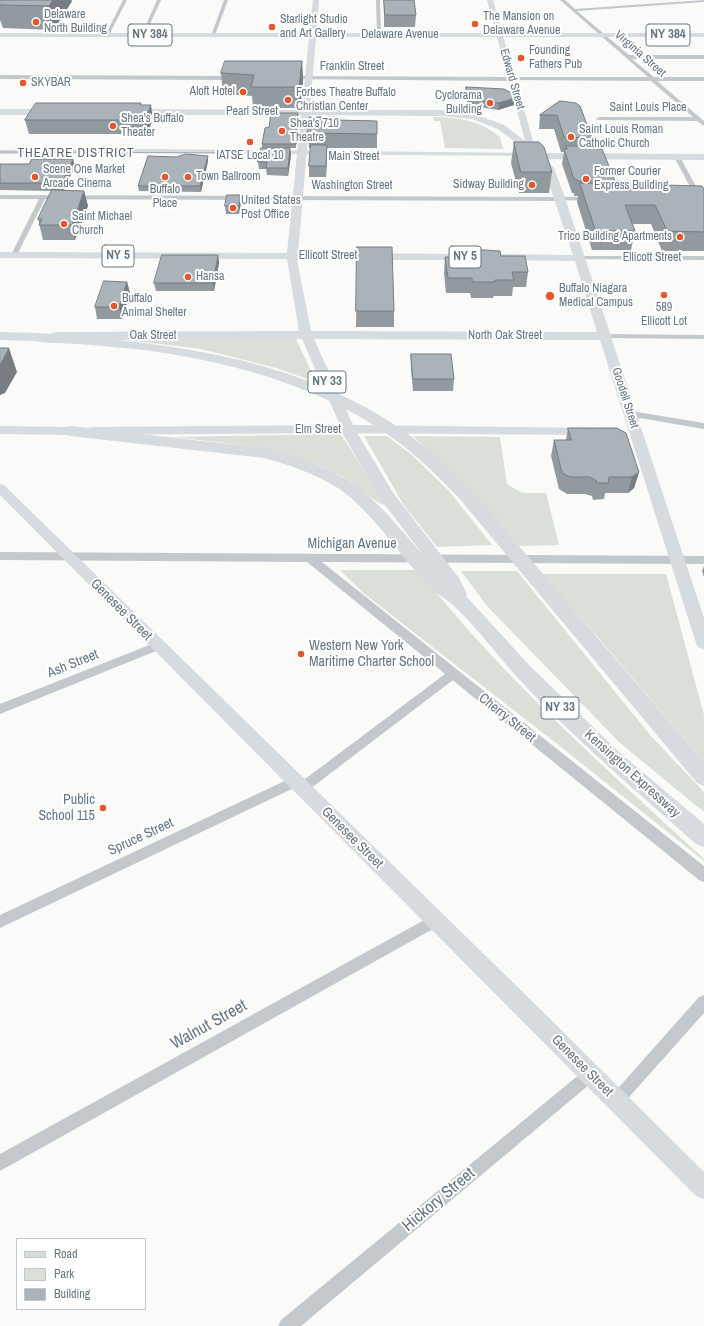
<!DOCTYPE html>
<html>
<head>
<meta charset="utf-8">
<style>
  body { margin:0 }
  #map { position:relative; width:704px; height:1326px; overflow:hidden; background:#fafaf8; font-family:"Archivo Narrow",sans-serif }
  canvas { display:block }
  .legend { position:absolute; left:16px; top:1238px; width:130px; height:72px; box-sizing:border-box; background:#fff; border:1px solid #c1c8cd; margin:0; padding:5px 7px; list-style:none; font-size:12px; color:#657683 }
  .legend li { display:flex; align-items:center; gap:8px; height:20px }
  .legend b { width:20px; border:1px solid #c1c8cd }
</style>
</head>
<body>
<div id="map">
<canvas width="704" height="1326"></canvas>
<ul class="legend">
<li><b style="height:5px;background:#d6dbdf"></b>Road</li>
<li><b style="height:11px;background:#dadfd7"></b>Park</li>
<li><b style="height:11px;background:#aab3b9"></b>Building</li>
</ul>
</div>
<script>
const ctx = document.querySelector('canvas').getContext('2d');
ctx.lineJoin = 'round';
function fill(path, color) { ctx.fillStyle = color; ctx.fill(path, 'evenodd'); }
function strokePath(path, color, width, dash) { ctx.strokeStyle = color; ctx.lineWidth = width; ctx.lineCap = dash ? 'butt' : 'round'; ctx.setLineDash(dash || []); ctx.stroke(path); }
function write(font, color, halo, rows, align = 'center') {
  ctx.font = font + ' "Archivo Narrow",sans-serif'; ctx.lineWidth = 4; ctx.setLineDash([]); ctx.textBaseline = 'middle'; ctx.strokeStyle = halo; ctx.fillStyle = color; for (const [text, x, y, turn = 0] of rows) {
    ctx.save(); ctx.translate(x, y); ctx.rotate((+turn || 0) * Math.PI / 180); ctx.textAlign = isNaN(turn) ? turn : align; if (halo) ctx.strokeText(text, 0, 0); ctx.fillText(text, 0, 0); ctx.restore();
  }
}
fill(new Path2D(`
  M433 117C458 117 481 121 500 137L503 149 445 148 440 121H434Z
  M119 339H296L316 382 276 368 201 349Z
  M335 434 342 436 387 506 379 503C365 493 351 481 336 473 285 448 228 443 172 437Z
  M364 436H387L412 455 449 491 492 545 437 547 403 504Z
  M413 436 500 437 507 484 522 493H546L559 545 519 546 472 495Z
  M340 570H418C502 677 604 767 704 859V861L561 747 362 592Z
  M461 571H517L650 735 704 792V812L620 743 487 606Z
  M541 574H666L704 715V762L597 636Z`), '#dadfd7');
fill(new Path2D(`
  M123 0H127L109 35 105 36Z
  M157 0H161L145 35 141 36Z
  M224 0H228L215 35 211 36Z
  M376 0H380L381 35 379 36 377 35Z
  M560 0H565L575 9 704 0V2L577 11 629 55H704V59H632L654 77H704V81H657L704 121V126L697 121 597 120 596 119 599 117H693L651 81 509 80V78L511 77H648Z
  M677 155 680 157 704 201V209L701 207 674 157Z
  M43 195 46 197 17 255 12 256 11 255 40 197Z
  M560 197H591L594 199 591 201 558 200 557 199Z
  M580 256H704V260L578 259V257Z
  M603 334 704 335V339L606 338 602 336Z
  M631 411 704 423V429L628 416 627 414 628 412Z
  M157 642 161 643 162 646 161 649 0 714V704Z
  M453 670 457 671 459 674 457 677 306 792 302 793 298 792 296 787 0 928V915L291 778 295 777 299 778 301 782 449 671Z
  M435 914 440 915 442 920 440 925 0 1171V1154Z
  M704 995V1013L622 1105 617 1108 612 1105 609 1100 612 1095 699 997Z
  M591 1066 596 1069 599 1074 596 1079 301 1326H278L281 1320 586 1069Z`), '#c3c8cc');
fill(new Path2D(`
  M0 75 238 76 241 78 238 80 0 79Z
  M286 76 511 77 514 79 511 81 284 79 283 78Z
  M0 195 560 197 564 199 560 201 0 199Z
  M0 552 704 556V564L322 562 704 866V882L699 880 307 562 0 560Z`), '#c3c8cc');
fill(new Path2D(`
  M487 0H493L533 141 543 156 542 158H539L535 156 149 153 0 154V150L149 149 533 153 525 141Z
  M0 484 4 485 536 1005 704 1172V1199L696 1196 0 495Z`), '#d6dbdf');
fill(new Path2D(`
  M313 0H319L317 33H704V37H316L310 110H441L474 114 504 125 541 153 704 154V160L546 159 554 168 564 195 610 333 612 336 611 337 704 618V649L698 647 696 643 600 340 314 339 353 425 595 428 597 431 595 434 590 435 331 433 92 435 87 434 85 431 87 428 92 427 340 425 302 339 56 340 52 339 50 336 52 333 56 332 299 331 287 259 0 258V252L287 253 301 115H129L125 112 129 109 302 110 309 37H0V33H309ZM310 115 441 116 472 119 498 129 536 158 544 169 573 255 502 254 497 257 502 260 575 261 597 332 311 331 297 260H474L479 257 474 254 298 253Z
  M0 109H52L56 112 52 115H0Z`), '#d6dbdf');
fill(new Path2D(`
  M0 332 36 333 41 334 42 337 41 340 36 341 0 340Z
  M0 426 70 427 75 428 77 431 75 434 70 435 0 434Z`), '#d6dbdf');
fill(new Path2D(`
  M36 333C162 342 299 356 405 432 429 449 450 470 471 490L704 762V786L697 783 459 498C438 477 418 456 394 439 325 388 236 363 152 351 128 348 104 346 79 344 64 343 47 344 31 340L29 337 31 334Z
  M348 424 353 426 394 494 459 578 467 594 466 596 531 667 565 700 619 752 704 824V847L696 844C635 790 572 737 517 677 497 655 479 630 457 609 450 601 441 597 433 590 404 562 382 525 351 498 330 479 291 465 264 458L70 436 65 434 62 431 65 428 70 426 264 448 300 458 332 471 362 489 388 515 424 556 382 501 340 429 343 426Z`), '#d6dbdf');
strokePath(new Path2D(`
  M0 152 262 153`), '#a2aab0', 1);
fill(new Path2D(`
  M0 0 72 1 54 30 3 28 0 20Z
  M384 0H414L416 15 415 27H384Z
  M302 61 303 82 300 108H253L252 96 223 94 221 73Z
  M466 87 514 105 498 110 479 107 468 108 466 94Z
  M560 101 592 138 591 146 597 149 615 181 614 184 704 189V251H662L651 224H633L635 231 631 250H592L577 202 578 196H574V193H572L562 164 564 152H561L554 129H539L540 115Z
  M141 103V105L153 119 147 134H29L25 120Z
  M298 116 296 148H267H290L291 155 288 176 267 175 266 169H259L258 162 262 148V144Z
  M336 120 377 121V148H327L326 177H309V166L311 148H309L308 133Z
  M514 142 552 172 549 193H519L511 163Z
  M208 156V161L201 192 139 191 138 186 176 157Z
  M0 164 75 166 64 190 84 191 88 206 75 240H43L38 219 52 191 0 190Z
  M241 202 239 214H226L225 206Z
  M357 247 394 311V327H356Z
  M466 249 501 256 528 272 526 287H513L512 296H494L493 298H471L470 293H446L444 273 445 257H451V254H465Z
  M218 255 219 263 214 291H156L154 283Z
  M127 282 130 293 122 319H97L95 307Z
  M411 354 454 379 453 391H413L411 367Z
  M568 428 639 472 634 488 628 493H605L604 499 593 500 592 496 585 494H567L559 489 551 456 554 440H566Z
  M704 566V577L702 571Z`), '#929a9f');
fill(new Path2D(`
  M53 0H71L72 1 54 30 49 6Z
  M302 61 303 82 300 108 299 87Z
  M515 98 514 105 498 110 499 103Z
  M151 105 153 119 147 134 145 120Z
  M327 145V156L326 177V166Z
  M290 148 291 155 288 176V168Z
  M208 156V161L201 192 200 186Z
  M73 159 75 166 63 191 62 183Z
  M84 191 88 206 75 240 72 225Z
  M240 195 241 202 239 214V206Z
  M218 255 219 263 214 291 213 283Z
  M127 282 130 293 122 319 119 307Z
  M9 348 17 372 5 393 0 395V365Z
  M639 472 634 488 628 493 632 477Z`), '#777d82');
const building = new Path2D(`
  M0 0H53L49 6 0 5Z
  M384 0H414L416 15H385Z
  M225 61H302L299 87H251L254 75 221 73Z
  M466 87 504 89 513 94 515 98 499 103 479 100 468 101Z
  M560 101 576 103 580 106 592 138 564 137 557 115H540Z
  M36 103H141L140 105H151L145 120H25Z
  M271 113H298L296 144H262L265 128 269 127Z
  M310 117H335V120L377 121V134L308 133Z
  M514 142H539L544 147 552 172H521Z
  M311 145H327L326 166H309Z
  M566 146H596L597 149H602L615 181H577L576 179H574L564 149H567Z
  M261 148H290L288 168H266L267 162H258Z
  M186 154 208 156 200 186H138L148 156 176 157Z
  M32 159H73L62 183H0V164H29Z
  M580 183 702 186 704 189V232L667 231 655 205H625L635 231H596Z
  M52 190 84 191 72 225H39L42 219H38Z
  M227 195H240L239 206H225Z
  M357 247H392L394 311H356Z
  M466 249 500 251 501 256H525L528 272H512L514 280H495V282H472V278H448L445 257H451V254H467Z
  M162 255H218L213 283H154Z
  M104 281 127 282 119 307H95Z
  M0 348H9L0 365Z
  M411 354H451L454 379H413Z
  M568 428H617L626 433 639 472 632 477H609L608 483H597L596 480 589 477H570L562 473 554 440H571Z`);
fill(building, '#aab3b9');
strokePath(building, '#777d82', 1);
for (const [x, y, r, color] of [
  [36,22,4,"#e4572e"],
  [475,24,4,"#e4572e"],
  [272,27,4,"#e4572e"],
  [521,58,4,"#e4572e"],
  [23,83,4,"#e4572e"],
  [243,92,4,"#e4572e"],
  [288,100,4,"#e4572e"],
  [490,103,4,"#e4572e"],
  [113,126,4,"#e4572e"],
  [282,131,4,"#e4572e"],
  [571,137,4,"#e4572e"],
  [250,142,4,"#e4572e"],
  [35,177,4,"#e4572e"],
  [165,177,4,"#e4572e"],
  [188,177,4,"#e4572e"],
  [586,179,4,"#e4572e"],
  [532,185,4,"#e4572e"],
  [233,208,4,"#e4572e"],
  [64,224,4,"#e4572e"],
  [680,237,4,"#e4572e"],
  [188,277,4,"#e4572e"],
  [664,295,4,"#e4572e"],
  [550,296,5,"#e4572e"],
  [114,306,4,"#e4572e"],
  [301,654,4,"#e4572e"],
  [103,808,4,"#e4572e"]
]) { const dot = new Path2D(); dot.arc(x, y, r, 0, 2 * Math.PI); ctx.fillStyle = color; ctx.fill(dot); strokePath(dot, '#fff', 1.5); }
write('12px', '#657683', '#fff', [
  ["Delaware",44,15],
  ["North Building",44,29],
  ["The Mansion on",483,17],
  ["Delaware Avenue",483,31],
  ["Starlight Studio",280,20],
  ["and Art Gallery",280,34],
  ["Founding",529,51],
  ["Fathers Pub",529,65],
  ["SKYBAR",31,83],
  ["Aloft Hotel",235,92,"right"],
  ["Forbes Theatre Buffalo",296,93],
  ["Christian Center",296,107],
  ["Cyclorama",482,96,"right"],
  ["Building",482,110,"right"],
  ["Shea's Buffalo",121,119],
  ["Theater",121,133],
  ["Shea's 710",290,124],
  ["Theatre",290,138],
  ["Saint Louis Roman",579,130],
  ["Catholic Church",579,144],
  ["IATSE Local 10",250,156,"center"],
  ["Scene One Market",43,170],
  ["Arcade Cinema",43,184],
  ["Former Courier",594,172],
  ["Express Building",594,186],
  ["Town Ballroom",196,177],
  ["Sidway Building",524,185,"right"],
  ["Buffalo",165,190,"center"],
  ["Place",165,204,"center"],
  ["United States",241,201],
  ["Post Office",241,215],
  ["Saint Michael",72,217],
  ["Church",72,231],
  ["Trico Building Apartments",672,237,"right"],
  ["Hansa",196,277],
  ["Buffalo Niagara",559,289],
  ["Medical Campus",559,303],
  ["Buffalo",122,299],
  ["Animal Shelter",122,313],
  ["589",664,308,"center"],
  ["Ellicott Lot",664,322,"center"]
], 'left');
write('12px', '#657683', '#fff', [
  ["Delaware Avenue",400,35],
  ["Virginia Street",640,54,41],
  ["Franklin Street",352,67],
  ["Edward Street",512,79,74],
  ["Saint Louis Place",648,108],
  ["Pearl Street",252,112],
  ["Main Street",354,157],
  ["Washington Street",352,186],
  ["Ellicott Street",328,256],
  ["Ellicott Street",652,258],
  ["Oak Street",153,336],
  ["North Oak Street",505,336],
  ["Goodell Street",625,398,72],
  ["Elm Street",318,430]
]);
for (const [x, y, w] of [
  [150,35,44],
  [668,35,44],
  [118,256,32],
  [465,257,32],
  [327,382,38],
  [560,708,38]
]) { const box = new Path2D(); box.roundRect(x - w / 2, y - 11, w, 22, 3); ctx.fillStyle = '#fff'; ctx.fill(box); strokePath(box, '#657683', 1); }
write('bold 13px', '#657683', null, [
  ["NY 384",150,35],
  ["NY 384",668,35],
  ["NY 5",118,256],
  ["NY 5",465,257],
  ["NY 33",327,382],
  ["NY 33",560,708]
]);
ctx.letterSpacing = '1px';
write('13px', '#57646e', '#fff', [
  ["THEATRE DISTRICT",76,154]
]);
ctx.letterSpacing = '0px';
write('14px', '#657683', '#fff', [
  ["Michigan Avenue",352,544],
  ["Genesee Street",121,610,45],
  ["Ash Street",73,664,-22],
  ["Cherry Street",507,718,39],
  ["Kensington Expressway",632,774,42],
  ["Spruce Street",141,837,-25],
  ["Genesee Street",352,838,45],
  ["Genesee Street",582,1066,45]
]);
write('14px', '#657683', '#fff', [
  ["Western New York",309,646],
  ["Maritime Charter School",309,662],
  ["Public",95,800,"right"],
  ["School 115",95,816,"right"]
], 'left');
write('17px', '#657683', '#fff', [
  ["Walnut Street",209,1025,-29],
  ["Hickory Street",439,1200,-40]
]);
</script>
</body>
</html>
